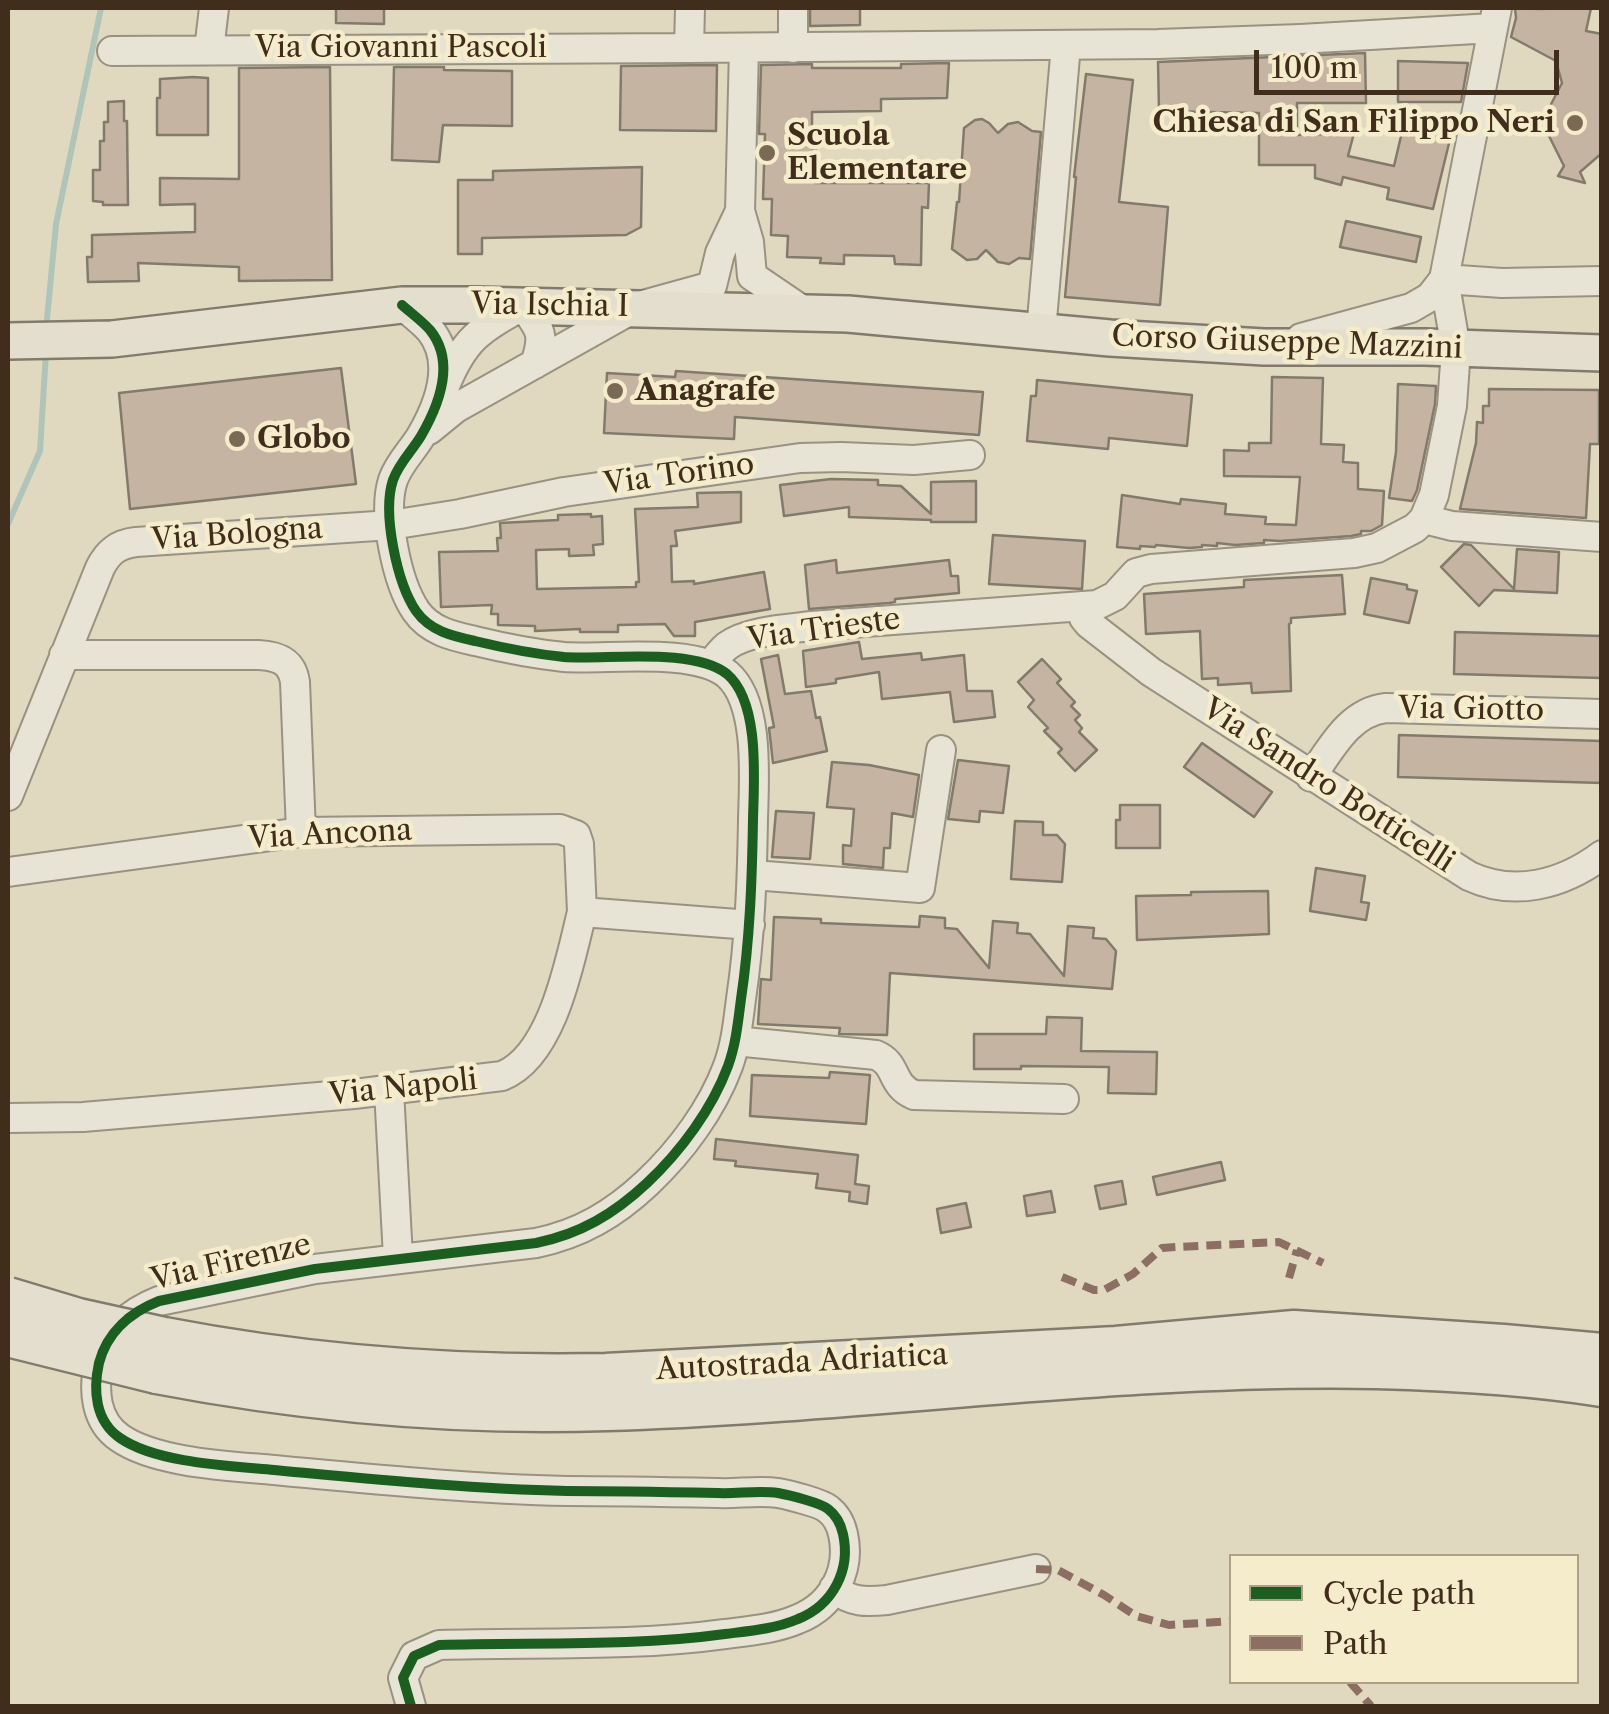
<!DOCTYPE html>
<html>
<head>
<meta charset="utf-8">
<style>
  body { margin:0 }
  #map { position:relative; width:1609px; height:1714px; overflow:hidden; background:#e1d9bf; font-family:"Libre Caslon Text",serif }
  canvas { display:block }
  .frame { position:absolute; inset:0; border:10px solid #412d1c; pointer-events:none }
  .legend { position:absolute; left:1229px; top:1554px; width:350px; height:130px; box-sizing:border-box; background:#f5eccc; border:2px solid #ada086; margin:0; padding:12px 18px; list-style:none; font-size:30px; color:#412d1c }
  .legend li { display:flex; align-items:center; gap:20px; height:50px }
  .legend b { width:50px; border:2px solid #ada086 }
  .scale { position:absolute; left:1254px; top:50px; width:305px; height:45px; box-sizing:border-box; border:5px solid #412d1c; border-top:0; padding-left:12px; font-size:30px; line-height:35px; white-space:nowrap; color:#412d1c; -webkit-text-stroke:8px #f5eccc; paint-order:stroke }
</style>
</head>
<body>
<div id="map">
<canvas width="1609" height="1714"></canvas>
<div class="frame"></div>
<ul class="legend">
<li><b style="height:12px;background:#1b5e20"></b>Cycle path</li>
<li><b style="height:12px;background:#8d6e63"></b>Path</li>
</ul>
<div class="scale">100 m</div>
</div>
<script>
const ctx = document.querySelector('canvas').getContext('2d');
ctx.lineJoin = 'round';
function strokePath(path, color, width, dash) { ctx.strokeStyle = color; ctx.lineWidth = width; ctx.lineCap = dash ? 'butt' : 'round'; ctx.setLineDash(dash || []); ctx.stroke(path); }
function fill(path, color) { ctx.fillStyle = color; ctx.fill(path, 'evenodd'); }
function write(font, color, halo, rows, align = 'center') {
  ctx.font = font + ' "Libre Caslon Text",serif'; ctx.lineWidth = 9; ctx.setLineDash([]); ctx.textBaseline = 'middle'; ctx.strokeStyle = halo; ctx.fillStyle = color; for (const [text, x, y, turn = 0] of rows) {
    ctx.save(); ctx.translate(x, y); ctx.rotate((+turn || 0) * Math.PI / 180); ctx.textAlign = isNaN(turn) ? turn : align; if (halo) ctx.strokeText(text, 0, 0); ctx.fillText(text, 0, 0); ctx.restore();
  }
}
strokePath(new Path2D(`
  M46 330 56 224 101 8
  M8 524 40 451 46 352`), '#b1c4b9', 6);
const building = new Path2D(`
  M336 8H384V24L336 23Z
  M810 8H860V25L810 26Z
  M1515 8H1536V9L1591 8 1586 31 1602 34V153L1580 172 1585 183 1558 176 1564 166 1548 134 1547 112 1562 83 1556 61 1511 37 1516 18Z
  M1365 53 1366 103H1297V135L1354 133 1348 156 1394 166 1402 132 1452 131 1433 209 1387 199 1389 188 1343 177 1341 185 1315 178V165H1259V113L1159 111 1158 62Z
  M1398 61 1468 63 1461 102H1398Z
  M949 63 947 98 881 99V111L812 112V149H816L815 183H929L928 208 922 207 921 265 895 264 894 256 844 255V264L820 263 821 258 787 257 788 236 771 235 772 199H763L765 134H759L761 65 812 64V68H901V64Z
  M717 65 716 131 620 130 621 66Z
  M330 67 332 280 239 281V267L138 263 139 281 88 282 87 257H92V235L195 232V204L160 205V178L239 179V68Z
  M394 67H444V70L512 71V126L443 125 439 162 392 160Z
  M1086 74 1133 80 1119 202 1168 207 1160 305 1065 297 1076 177H1074Z
  M193 77 208 78V135H157V98H160V79Z
  M124 101V121H127L128 205H103V202L93 201V170H100V141H104V122H108V102Z
  M982 119 989 123 998 133 1008 124 1018 122 1032 131 1041 132 1030 259 1019 258 1009 264 1004 263 998 262 986 250 977 259 967 260 952 249 957 202H959L964 128 975 120Z
  M642 167 641 227 626 235 482 238V254H458V180H493V171Z
  M1346 221 1421 237 1416 262 1340 247Z
  M341 368 356 484 130 509 119 393Z
  M676 371 983 392 979 435 735 417 734 439 604 433 607 373 675 377Z
  M1272 377 1323 378 1321 444 1344 445 1343 462 1358 463V489L1384 491 1382 525 1371 531H1361V534L1351 536 1280 541 1264 540V543L1235 545 1217 543V546L1202 545V547L1189 548 1156 545 1155 547 1140 546V549L1117 547 1122 495 1180 504 1181 499 1226 504 1225 514 1266 517 1265 524 1296 525 1300 477 1224 476V450L1249 451V443H1271Z
  M1037 380 1192 395 1187 446 1109 438 1108 449 1027 441 1031 396H1036Z
  M1398 384 1436 386 1435 404 1417 490 1412 501 1389 498 1396 452Z
  M1489 389 1599 390V444H1590L1586 518 1460 509 1476 443 1477 422 1483 423V406H1489Z
  M831 479 878 480V485L901 486 931 514V482L976 481V522H931V520L849 517V507L784 516 780 485Z
  M741 492V522L675 531 677 546H671L672 582 694 581V584L764 572 770 609 695 622V636H674L665 624 618 625V632H580V629L535 631V626L498 625V614H491L492 605 441 607 439 552 498 551 497 538H501L500 523 558 520V515L591 514V517L602 516 603 544 593 545 594 555 569 556V549L536 550 537 589 636 587V582H639L635 509 698 507 697 493Z
  M993 535 1085 541 1082 589 989 584Z
  M1464 544 1471 545 1514 589 1517 549 1559 552 1557 593 1494 590 1479 606 1441 567Z
  M836 560 837 573 949 560 951 576H958L959 593 895 599V602L889 603 809 609 805 565Z
  M1342 575 1345 614 1291 618V623L1289 624 1291 691 1252 693 1251 683 1218 685V678L1202 679 1200 631 1146 634 1144 594 1244 587V580Z
  M1371 578 1407 585V589L1417 591 1409 623 1364 614Z
  M1455 632 1602 636V678L1454 674Z
  M859 642 862 659 921 653 922 660 964 655 967 691H992L995 717 954 722 950 692 882 699 879 672 836 679V683L806 687 803 651Z
  M778 655 785 694 811 691 816 718 820 717 827 751 773 763 769 728 774 727 761 659Z
  M1042 659 1061 679 1057 683 1075 702 1071 706 1080 715 1075 720 1082 728 1079 732 1097 750 1075 771 1058 753 1062 749 1044 731 1048 728 1028 707 1034 700 1018 682Z
  M1399 735 1602 741V783L1398 777Z
  M1202 743 1272 792 1254 817 1184 767Z
  M958 760 1009 766 1003 813 980 811 979 822 948 819Z
  M832 762 869 765 919 775 913 817 892 813 890 848H884L883 868 843 864V845L851 846 854 809 827 807Z
  M1120 805H1160V848H1116V820H1120Z
  M776 811 814 813 810 859 772 857Z
  M1015 821 1043 822V835H1057L1065 844 1062 882 1011 879Z
  M1316 868 1365 876 1361 902 1369 903 1366 920 1310 911Z
  M1268 891 1269 934 1137 940 1136 896 1191 895V892Z
  M920 916 945 918V928L957 929 989 968 993 921 1018 923 1017 933 1030 934 1064 976 1068 926 1094 928 1093 938 1106 939 1116 951 1112 989 890 973 887 1035 839 1034 840 1028 758 1024 761 979 771 980 774 917 821 919V923L919 927Z
  M1047 1017 1082 1018 1081 1051 1157 1052 1156 1094 1108 1093 1109 1067 1021 1066V1069H974V1034H1046Z
  M830 1072 870 1075 866 1124 750 1116 752 1075 829 1078Z
  M716 1139 858 1155 855 1184 869 1186 867 1204 849 1201 850 1192 816 1188 818 1174 735 1166 736 1161 714 1159Z
  M1221 1162 1225 1180 1157 1195 1153 1177Z
  M1122 1181 1126 1204 1100 1209 1095 1186Z
  M1051 1191 1055 1212 1027 1216 1024 1196Z
  M966 1203 971 1227 941 1233 937 1209Z`);
fill(building, '#c5b4a1');
strokePath(building, '#827b6c', 2.5);
const minor = new Path2D(`
  M690 8 689 48 1158 44 1300 39 1493 28
  M744 48 740 211 749 242 752 276 805 312
  M793 48V8
  M209 50 214 8
  M112 51 689 48
  M1444 279 1502 283 1602 281
  M402 305C411 313 422 321 430 330 456 362 439 405 421 436 412 451 399 463 393 480 382 513 397 583 416 611 430 631 452 636 475 641 504 648 534 654 564 657 607 660 693 647 727 674 760 702 754 779 753 819 752 879 750 939 741 999 738 1022 736 1044 728 1066 712 1109 681 1151 647 1183 614 1214 580 1234 536 1243L315 1269 159 1301C131 1312 107 1332 99 1363 93 1390 95 1421 120 1438 156 1463 230 1466 274 1470 371 1479 469 1489 567 1491 617 1491 668 1492 718 1493 737 1494 759 1490 778 1493 789 1495 821 1503 828 1509 836 1515 841 1525 843 1534 851 1570 833 1605 798 1619 775 1629 749 1631 725 1634 631 1647 533 1642 439 1645L414 1656 403 1678 411 1706
  M1041 331 1066 45
  M1301 338 1411 308 1430 297 1444 279
  M445 386C464 339 480 329 523 306 541 330 545 334 535 364
  M429 430 456 408 636 307 712 286 720 253 740 211
  M1424 519 1452 526 1602 537
  M1082 606 1084 618 1089 624 1151 672 1469 876C1514 897 1562 885 1602 855
  M64 655H259C278 656 292 661 295 682L301 832
  M711 665C715 659 721 651 727 646 747 631 787 629 811 626L1097 605 1115 596 1136 573 1151 569 1354 553 1377 548 1415 528 1424 519 1434 495 1452 406 1456 349 1444 279 1497 8
  M1311 777C1331 749 1349 712 1386 708L1602 714
  M8 796 100 568C108 552 118 544 136 542L391 525 460 514 564 492 800 458 841 457 914 460 970 455
  M8 872 301 832 560 829 576 835 579 844 582 912
  M753 875 920 888 941 750
  M735 1041 876 1055C898 1064 890 1085 914 1095L1064 1099
  M389 1090 398 1258
  M8 1118 83 1117 354 1094 502 1076C553 1056 570 960 582 912L750 925
  M834 1588C851 1603 867 1602 887 1600L1036 1569`);
const major = new Path2D(`
  M8 341 112 339 402 305H476L848 314 1110 338 1264 347H1425L1602 353`);
const highway = new Path2D(`
  M164 1338C309 1366 457 1377 606 1374L1116 1347 1294 1331 1503 1345 1602 1354
  M157 1373C304 1401 456 1415 607 1410 864 1402 1119 1363 1376 1368 1451 1370 1527 1374 1602 1386`);
strokePath(minor, '#999281', 32);
strokePath(major, '#827b6c', 40);
strokePath(highway, '#827b6c', 45);
strokePath(minor, '#e7e3d5', 28);
strokePath(major, '#e3dece', 35);
strokePath(highway, '#e3dece', 40);
const highwayBridge = new Path2D(`
  M8 1298 78 1319 164 1338
  M8 1336 157 1373`);
strokePath(highwayBridge, '#827b6c', 45, []);
strokePath(highwayBridge, '#e3dece', 40);
strokePath(new Path2D(`
  M1062 1277 1094 1290H1104L1133 1274 1162 1248 1177 1247 1279 1242 1323 1263
  M1289 1278 1297 1250
  M1036 1569 1058 1570 1104 1595 1136 1616 1169 1625 1232 1621
  M1350 1682 1371 1706`), '#8d6e63', 8, [15, 8]);
strokePath(new Path2D(`
  M402 305C411 313 422 321 430 330 456 362 439 405 421 436 412 451 399 463 393 480 382 513 397 583 416 611 430 631 452 636 475 641 504 648 534 654 564 657 607 660 693 647 727 674 760 702 754 779 753 819 752 879 750 939 741 999 738 1022 736 1044 728 1066 712 1109 681 1151 647 1183 614 1214 580 1234 536 1243L315 1269 159 1301C131 1312 107 1332 99 1363 93 1390 95 1421 120 1438 156 1463 230 1466 274 1470 371 1479 469 1489 567 1491 617 1491 668 1492 718 1493 737 1494 759 1490 778 1493 789 1495 821 1503 828 1509 836 1515 841 1525 843 1534 851 1570 833 1605 798 1619 775 1629 749 1631 725 1634 631 1647 533 1642 439 1645L414 1656 403 1678 411 1706`), '#1b5e20', 10);
for (const [x, y, r, color] of [
  [1575,123,10,"#796955"],
  [767,153,10,"#796955"],
  [615,391,10,"#796955"],
  [237,439,10,"#796955"]
]) { const dot = new Path2D(); dot.arc(x, y, r, 0, 2 * Math.PI); ctx.fillStyle = color; ctx.fill(dot); strokePath(dot, '#f5eccc', 4); }
write('30px', '#412d1c', '#f5eccc', [
  ["Via Giovanni Pascoli",401,48],
  ["Via Ischia I",550,306,1],
  ["Corso Giuseppe Mazzini",1287,343,2],
  ["Via Torino",679,475,-8],
  ["Via Bologna",237,535,-4],
  ["Via Trieste",824,630,-8],
  ["Via Giotto",1471,710,1],
  ["Via Sandro Botticelli",1328,786,33],
  ["Via Ancona",330,835,-3],
  ["Via Napoli",403,1088,-6],
  ["Via Firenze",231,1263,-13],
  ["Autostrada Adriatica",802,1363,-3]
]);
write('bold 30px', '#412d1c', '#f5eccc', [
  ["Chiesa di San Filippo Neri",1555,123,"right"],
  ["Scuola",787,136],
  ["Elementare",787,170],
  ["Anagrafe",635,391],
  ["Globo",257,439]
], 'left');
</script>
</body>
</html>
